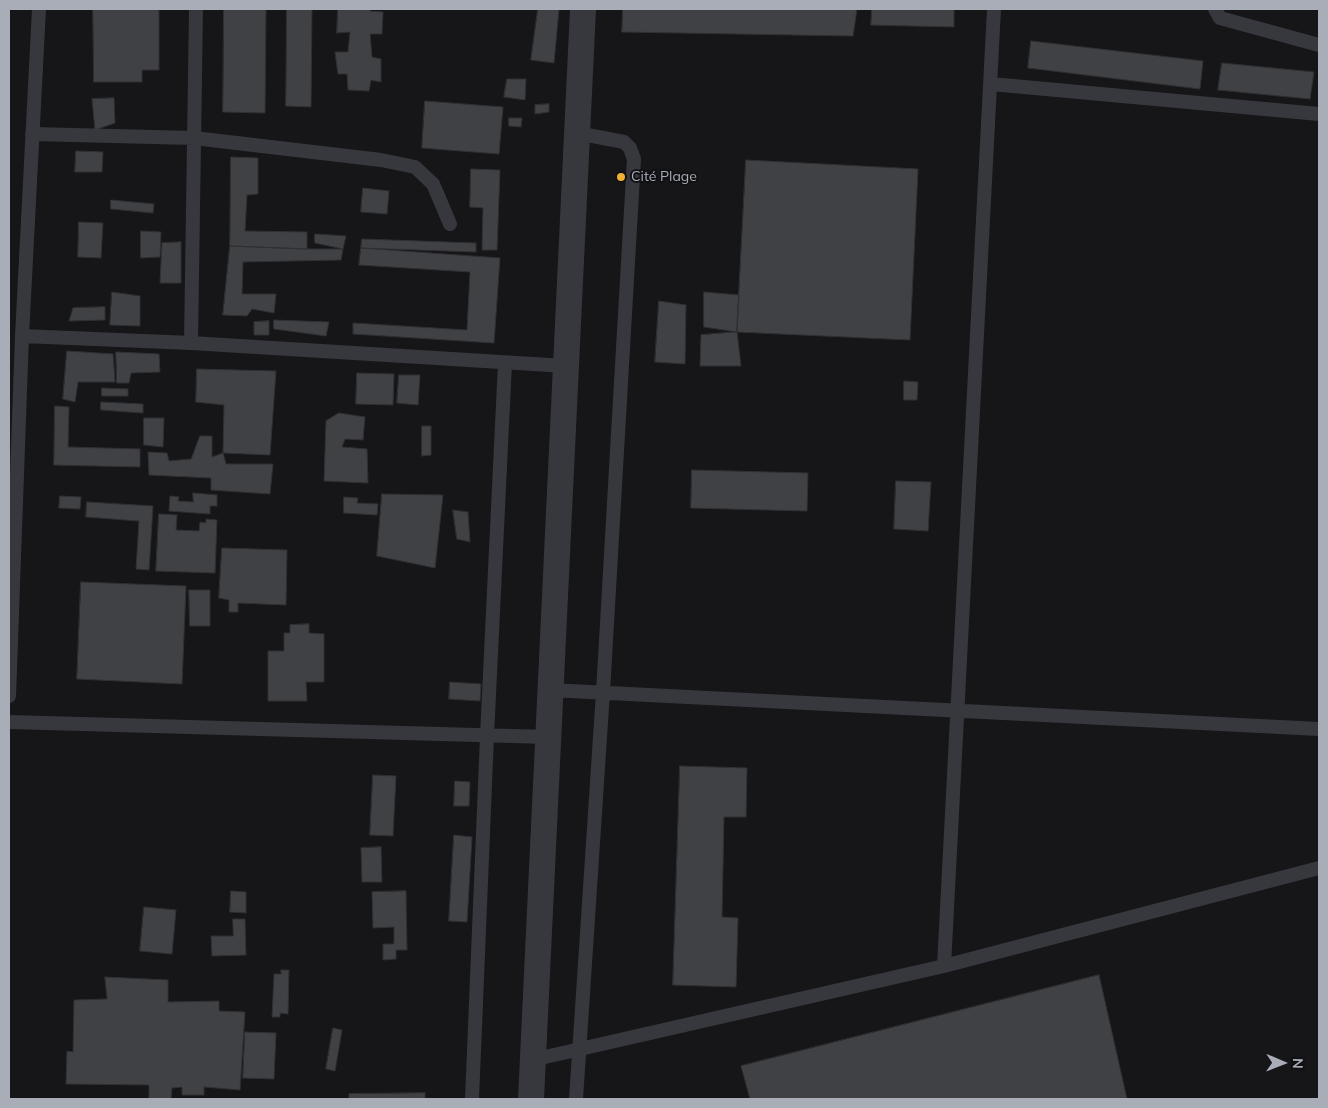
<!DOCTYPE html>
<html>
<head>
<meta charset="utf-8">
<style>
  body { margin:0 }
  #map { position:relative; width:1328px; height:1108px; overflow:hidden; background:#161618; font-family:Mulish,sans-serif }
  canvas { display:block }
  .frame { position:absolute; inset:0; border:10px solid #a8adb8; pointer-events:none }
  .north { position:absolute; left:1258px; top:1038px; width:50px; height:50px; -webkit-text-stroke:4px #111113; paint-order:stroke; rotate:91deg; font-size:14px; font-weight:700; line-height:20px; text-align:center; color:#a8adb8 }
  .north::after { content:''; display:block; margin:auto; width:18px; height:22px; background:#a8adb8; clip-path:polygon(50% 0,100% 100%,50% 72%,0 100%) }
</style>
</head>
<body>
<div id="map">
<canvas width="1328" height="1108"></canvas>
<div class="frame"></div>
<div class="north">N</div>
</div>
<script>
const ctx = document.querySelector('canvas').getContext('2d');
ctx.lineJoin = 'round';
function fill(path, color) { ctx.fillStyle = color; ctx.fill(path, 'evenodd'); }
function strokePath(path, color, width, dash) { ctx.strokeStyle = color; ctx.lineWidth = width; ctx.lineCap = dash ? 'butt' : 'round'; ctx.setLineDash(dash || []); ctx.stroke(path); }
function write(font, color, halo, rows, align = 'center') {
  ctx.font = font + ' Mulish,sans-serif'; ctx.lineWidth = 4; ctx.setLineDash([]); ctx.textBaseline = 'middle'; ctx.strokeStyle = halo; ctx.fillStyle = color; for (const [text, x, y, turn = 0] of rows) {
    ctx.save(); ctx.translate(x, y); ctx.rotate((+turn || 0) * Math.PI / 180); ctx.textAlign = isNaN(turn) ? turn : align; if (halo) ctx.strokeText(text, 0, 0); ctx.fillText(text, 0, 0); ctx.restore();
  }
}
const building = new Path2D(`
  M93 9H159V70H142V82H94Z
  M224 9H266L265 113 223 112Z
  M287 9H312L311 107 286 106Z
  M338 9H370V11L383 12 382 34H370L372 57 381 59V82L371 80 369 91 348 90 347 74H338L335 52H348L350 32 337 33Z
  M538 9H559L554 63 531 60Z
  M623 9H857L853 36 622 32Z
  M872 9H954V27L871 25Z
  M1031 41 1203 61 1200 89 1028 68Z
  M1222 63 1314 72 1310 99 1218 90Z
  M507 79H526L525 100 504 97Z
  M114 98 115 123 95 130 92 99Z
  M425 101 503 107 499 154 422 148Z
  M549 104V112L535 114V105Z
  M509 118H522L521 127 509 126Z
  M76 151 103 152 102 172H75Z
  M231 157 258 158V194L247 195 245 231 307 232V249L230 246Z
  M746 160 918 169 910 340 737 332Z
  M471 169 500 170 497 250H482L483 208 470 207Z
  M363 188 389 191 387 214 361 212Z
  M111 200 154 204 153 213 111 209Z
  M79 222 103 223 101 258 78 257Z
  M141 231 161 232 160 257 141 258Z
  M315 234 346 236 343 249 315 243Z
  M362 239 476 243V252L361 248Z
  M181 242V283H160L162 243Z
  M230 246 307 249H343L341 260 243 262 242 294H276L274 313 252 309 247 316 223 315Z
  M361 248 500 258 494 343 353 334V323L467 330 470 272 359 265Z
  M112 292 140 296V326L110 325Z
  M704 292 739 295 737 332 704 327Z
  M659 301 686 305 685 364 655 362Z
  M105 307V320L69 321 73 308Z
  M274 320 329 322 326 336 274 329Z
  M269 321V335H254V322Z
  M737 332 741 366H700L701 335Z
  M67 351 113 354 115 382H78L75 402 63 399Z
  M116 352 159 354 160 372 131 373 129 383H117Z
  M197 369 276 371 270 455 223 453 224 405 196 402Z
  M357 373 394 374 393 405 356 404Z
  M399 375H420L418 405 397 403Z
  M904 381 918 382 917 400H904Z
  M102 388 128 389V396H102Z
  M101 402 143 404V413L101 410Z
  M55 406 69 407 68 447 140 449V467L54 465Z
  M339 413 365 417 363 440 345 439 342 447 367 449 368 483 324 481 326 421Z
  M144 418H164L163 447 144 445Z
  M422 426H431V455L422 456Z
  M200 436H212V457L223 453 226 464H273L270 494 211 490V478L149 475 148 452 167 453 169 461 191 459Z
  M692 470 808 473 807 511 691 508Z
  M896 481 931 482 928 531 894 529Z
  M193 493 217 495V506H210V514L169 511 170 496 179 497 178 501 193 502Z
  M382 494 443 495 435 568 377 556Z
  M60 496 81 497 80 509 59 508Z
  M344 497 358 498 357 503 378 504 377 515 344 513Z
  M87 502 153 506 149 570 136 569 139 521 86 517Z
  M453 510 468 512 470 542 457 539Z
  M159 514 177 515 176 530 199 531 200 522 206 523V519L217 520 215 573 156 571Z
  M222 548 287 550 286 605 238 603V612H229V600L219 598Z
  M81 582 186 586 182 684 77 679Z
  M189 590H210V626H190Z
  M309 624V633L324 634V682H306L307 701H268V651H284V633H290V625Z
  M450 682 481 684 480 701 449 699Z
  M680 766 747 768 746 817H724L722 917 738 918 736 987 673 985Z
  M373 775 396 776 393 836 370 835Z
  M455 781 470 782 469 806H454Z
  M454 835 472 837 467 922 449 921Z
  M381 847 382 882H362L361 848Z
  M231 891 246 892V913L230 912Z
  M406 891 407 950H396V959L383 960V944H394V927L373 928 372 892Z
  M144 907 176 910 172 954 140 951Z
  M233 919H245L246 955 212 956 211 936H233Z
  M281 970H289L288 1014 280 1013V1017H272L274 974H281Z
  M1099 975 1127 1099H750L741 1066Z
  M105 977 168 980V1002L219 1001V1011L245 1012 240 1090 204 1087V1095H182V1087L172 1088 171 1099H149V1085L66 1084 67 1051 73 1052 74 1000 107 999Z
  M333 1028 342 1030 335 1071 326 1069Z
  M245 1032 276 1033 274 1079 243 1078Z
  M425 1093V1099H349V1094Z`);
fill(building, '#404145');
strokePath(building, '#303034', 1);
strokePath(new Path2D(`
  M1215 9 1220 18 1319 45
  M991 84 1319 114
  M32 134 194 138 381 160 415 167 433 184 450 224
  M22 336 191 343 566 366
  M191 343 196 9
  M550 690 1319 729
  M9 696 22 336 39 9
  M9 722 548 737
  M944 966 994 9
  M532 1060 944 966 1319 868
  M472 1099 487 736 505 363
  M576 1099 603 692 634 159 630 148 624 142 577 133`), '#37383d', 14);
strokePath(new Path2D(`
  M531 1099 583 9`), '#37383d', 26);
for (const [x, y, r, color] of [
  [621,177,5,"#f2b134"]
]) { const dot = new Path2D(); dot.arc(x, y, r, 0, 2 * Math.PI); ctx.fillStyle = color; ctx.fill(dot); strokePath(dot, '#111113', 2); }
write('14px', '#a8adb8', '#111113', [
  ["Cité Plage",631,177]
], 'left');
</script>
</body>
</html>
